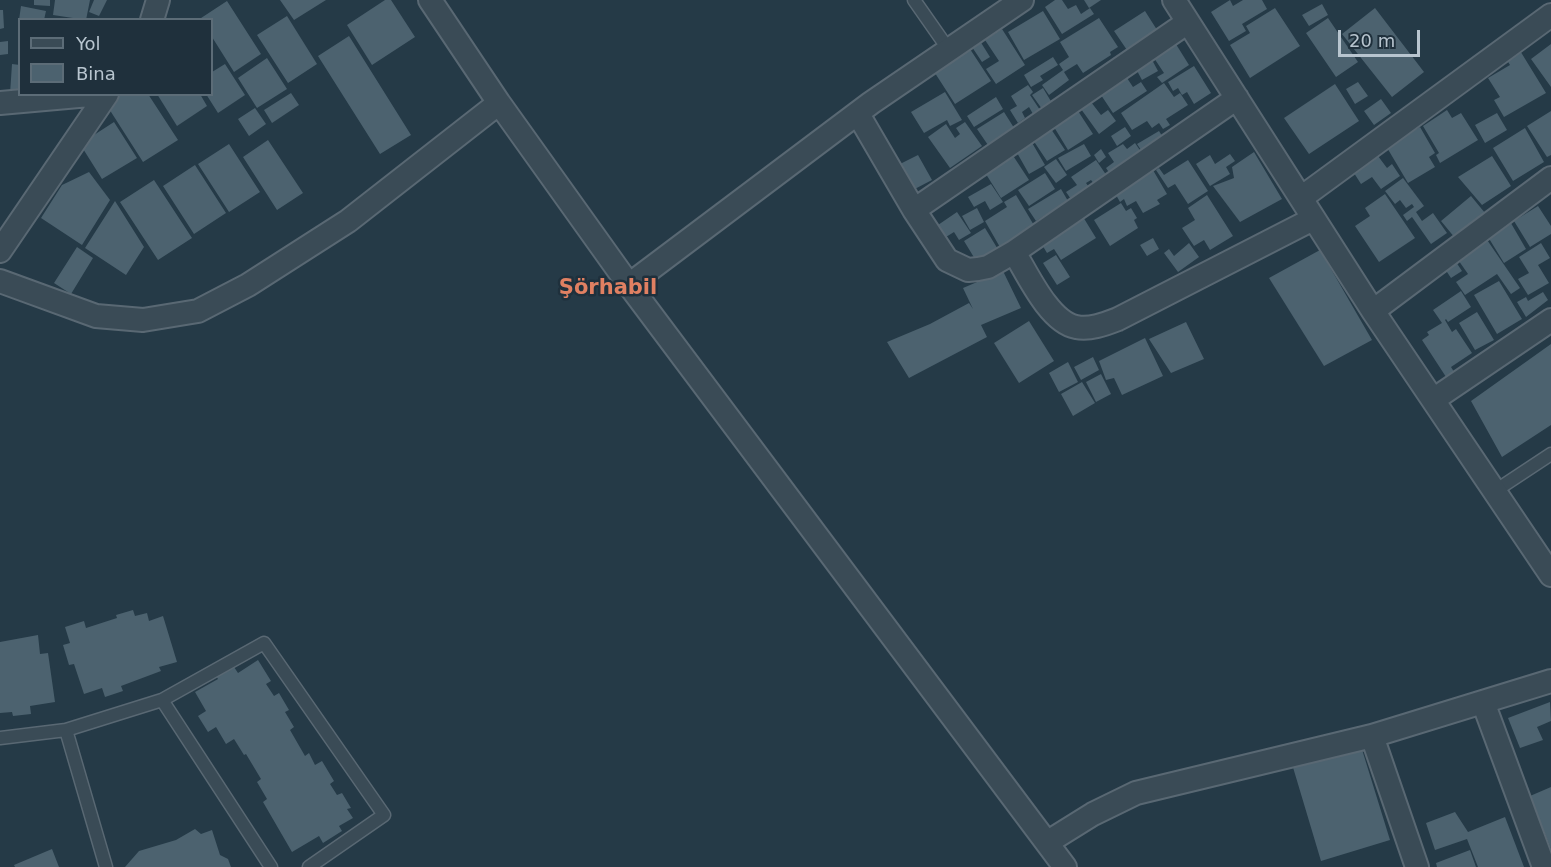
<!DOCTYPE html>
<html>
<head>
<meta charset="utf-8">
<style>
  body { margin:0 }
  #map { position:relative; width:1551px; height:867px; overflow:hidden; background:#253a47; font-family:"DejaVu Sans",sans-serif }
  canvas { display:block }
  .legend { position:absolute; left:18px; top:18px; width:195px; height:78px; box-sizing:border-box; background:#1f303c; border:2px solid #5c6c77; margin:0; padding:8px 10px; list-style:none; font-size:18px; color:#b8c5cf }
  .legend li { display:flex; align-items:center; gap:12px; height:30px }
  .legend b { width:30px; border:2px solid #5c6c77 }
  .scale { position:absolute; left:1338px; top:30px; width:82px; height:27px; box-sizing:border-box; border:3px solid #b8c5cf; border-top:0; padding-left:8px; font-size:18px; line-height:21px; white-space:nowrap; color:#b8c5cf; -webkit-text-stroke:4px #1f303c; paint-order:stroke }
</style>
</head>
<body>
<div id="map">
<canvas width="1551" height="867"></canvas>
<ul class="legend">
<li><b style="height:8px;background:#3a4b56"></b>Yol</li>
<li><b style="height:16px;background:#4c626f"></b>Bina</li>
</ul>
<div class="scale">20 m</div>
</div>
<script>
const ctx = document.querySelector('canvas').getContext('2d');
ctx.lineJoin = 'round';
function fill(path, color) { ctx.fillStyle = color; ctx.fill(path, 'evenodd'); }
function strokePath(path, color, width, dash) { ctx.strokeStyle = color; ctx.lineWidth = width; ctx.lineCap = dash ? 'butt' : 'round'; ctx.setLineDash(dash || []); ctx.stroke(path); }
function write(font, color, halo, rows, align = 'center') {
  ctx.font = font + ' "DejaVu Sans",sans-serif'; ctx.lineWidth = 5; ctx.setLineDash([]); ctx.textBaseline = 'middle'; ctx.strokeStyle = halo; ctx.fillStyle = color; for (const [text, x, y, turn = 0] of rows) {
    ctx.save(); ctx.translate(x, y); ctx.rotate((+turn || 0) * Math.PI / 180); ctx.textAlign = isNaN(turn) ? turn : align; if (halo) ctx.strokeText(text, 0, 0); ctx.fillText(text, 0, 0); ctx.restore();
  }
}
fill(new Path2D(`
  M34 0H50V6L34 5Z
  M55 0H90L86 20 53 15Z
  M94 0H107L99 16 89 12Z
  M280 0H326L294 20Z
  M385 0H391L415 37 372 65 347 25Z
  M1055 0H1062L1068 9 1076 5 1081 14 1090 8 1094 14 1062 34 1045 7Z
  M1084 0H1101L1089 8Z
  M1230 0 1233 6 1243 0H1262L1267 9 1242 24 1246 31 1229 41 1211 12Z
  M227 1 261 54 234 72 212 37V20H198Z
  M1322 4 1328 15 1309 26 1302 15Z
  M21 6 46 11 44 20H19Z
  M1275 8 1300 46 1250 78 1230 45 1250 33 1246 26Z
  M1375 8 1424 72 1392 97 1342 34Z
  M0 10H3L4 28 0 29Z
  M1043 11 1060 39 1024 60 1008 32Z
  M1145 11 1159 33 1129 53 1114 31Z
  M287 16 317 64 288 83 257 35Z
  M1099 18 1118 47 1110 52 1111 55 1083 73 1077 64 1064 72 1069 80 1049 95 1042 85 1063 70 1059 64 1069 57 1060 42Z
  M1328 18 1358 62 1336 77 1306 33Z
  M1002 29 1025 65 996 84 986 69 999 61 985 40Z
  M349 36 411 135 380 154 318 56Z
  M8 41V54L0 55V42Z
  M980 41 990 57 982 62 972 47Z
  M1174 41 1189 65 1162 83 1157 77 1164 73 1152 55Z
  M1551 44V87L1531 59Z
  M968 46 991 81 955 104 933 70Z
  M1519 49 1546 93 1504 117 1494 100 1500 97 1488 78 1510 65 1505 57Z
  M1053 57 1058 65 1040 76 1043 80 1031 87 1024 75Z
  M267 58 287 89 257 108 238 78Z
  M1151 58 1158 71 1142 80 1135 67Z
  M12 64 20 65V95L10 94Z
  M225 64 245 95 218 113 206 94H212V72Z
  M1194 66 1211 93 1194 104 1187 92 1182 95 1178 88 1173 91 1168 82Z
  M1125 75 1133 87 1141 82 1147 91 1113 113 1099 92Z
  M1358 82 1368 96 1355 104 1346 89Z
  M1164 83 1174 97 1180 93 1188 105 1166 119 1170 125 1163 129 1159 123 1152 128 1147 121 1132 130 1121 113Z
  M1335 84 1359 121 1309 154 1284 118Z
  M1028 85 1033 92 1030 95 1040 110 1033 114 1029 107 1022 112 1025 118 1018 123 1010 110 1017 106 1011 96Z
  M1043 88 1052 103 1042 109 1032 95Z
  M945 92 962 120 950 126 947 120 924 133 911 112Z
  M291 93 299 105 272 123 264 110Z
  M115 94H148L178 140 143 162 104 101Z
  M157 94H200L207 106 177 126Z
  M996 97 1003 109 974 127 967 116Z
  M1381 99 1391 113 1374 125 1364 111Z
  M1091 102 1101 115 1108 110 1116 121 1099 134 1081 109Z
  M255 108 266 124 249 136 238 119Z
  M1447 110 1452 118 1461 113 1478 140 1440 163 1436 155 1439 153 1423 126Z
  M1078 111 1093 134 1068 150 1054 127Z
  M1551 111V155L1547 157 1527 126Z
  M1004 112 1016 131 990 148 977 129Z
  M1497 113 1507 130 1485 143 1475 125Z
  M114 122 137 158 102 179 80 144Z
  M965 122 982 146 950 168 928 137 946 124 955 138 960 134 956 128Z
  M1125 127 1131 136 1117 146 1111 136Z
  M1420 127 1435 153 1429 157 1435 167 1408 183 1386 146Z
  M1525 128 1544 162 1513 181 1493 148Z
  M1051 129 1065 150 1047 161 1033 140Z
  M1159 131 1164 139 1143 153 1137 144Z
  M268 140 303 193 277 210 243 157Z
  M1031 141 1045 165 1029 174 1016 151Z
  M1135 143 1146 159 1114 180 1106 168 1114 162 1108 153 1123 144 1127 149Z
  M229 144 260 192 229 212 198 164Z
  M1084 144 1091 156 1066 171 1058 158Z
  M1008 148 1029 180 1001 198 984 171Z
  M1101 149 1106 157 1099 163 1094 155Z
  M1254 152 1282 199 1240 222 1213 186 1234 178 1232 167Z
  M1230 154 1235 161 1226 167 1230 174 1210 186 1196 164 1210 155 1215 164Z
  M918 155 932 180 909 192 896 166Z
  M1378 156 1387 168 1392 164 1400 176 1381 189 1372 177 1361 184 1354 173Z
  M1492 156 1511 186 1482 205 1458 177Z
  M1056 159 1067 175 1056 183 1044 167Z
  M1096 160 1109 179 1097 188 1091 180 1086 183 1091 190 1073 202 1066 192 1077 185 1071 177Z
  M1188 160 1208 191 1188 204 1175 184 1168 188 1156 170 1159 168 1164 175Z
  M195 165 226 213 194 234 163 186Z
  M1150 165 1167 194 1157 200 1160 204 1143 213 1136 201 1127 206 1124 199 1120 202 1112 188Z
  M89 172 110 200 82 245 41 218 62 185Z
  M1045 173 1055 189 1029 206 1018 190Z
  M1403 178 1424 206 1416 212 1422 221 1433 213 1447 233 1431 244 1412 217 1407 221 1403 215 1414 207 1412 204 1406 208 1400 200 1395 204 1385 191Z
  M154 180 192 238 158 260 120 202Z
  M991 184 1003 202 990 210 985 201 974 207 968 197Z
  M1061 189 1068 201 1036 221 1028 209Z
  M1385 194 1415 238 1379 262 1355 226 1370 216 1365 208Z
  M1016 195 1035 227 1001 249 985 221 1007 207 1004 202Z
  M1207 195 1233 236 1210 250 1204 240 1194 246 1182 228 1195 220 1188 208Z
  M1471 196 1490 219 1460 244 1441 221Z
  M115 201 144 247 126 275 85 248Z
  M1121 203 1126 211 1131 208 1137 218 1134 220 1138 228 1110 246 1094 220Z
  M1538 206 1551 226V234L1530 247 1514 221Z
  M977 208 984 222 970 230 962 216Z
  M957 212 971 233 959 240 954 232 946 237 938 225Z
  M1080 212 1096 238 1061 260 1054 249 1047 253 1038 238Z
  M1508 218 1526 249 1504 263 1485 232Z
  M985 228 999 251 978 264 964 241Z
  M1483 234 1520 288 1511 294 1497 274 1465 295 1456 282 1468 274 1454 254Z
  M1153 238 1159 249 1147 256 1140 245Z
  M1189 243 1199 257 1178 272 1164 253 1169 249 1174 256Z
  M1541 243 1550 258 1538 265 1549 283 1528 295 1518 279 1529 273 1519 257Z
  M77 247 93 258 71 294 54 283Z
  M1320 250 1372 340 1324 366 1269 278Z
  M1056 255 1070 277 1057 285 1043 263Z
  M1452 256 1462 271 1451 278 1441 263Z
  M1003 271 1021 308 981 325 987 337 909 378 887 342 930 324 969 303 973 309 963 288Z
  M1499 281 1522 319 1497 334 1474 295Z
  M1461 291 1471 307 1448 322 1446 319 1445 320 1452 332 1456 329 1472 353 1451 367 1456 375 1448 380 1422 340 1429 335 1427 332 1442 323 1433 310Z
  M1543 292 1548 300 1526 317 1517 302 1526 297 1528 301Z
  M1477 312 1494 340 1475 350 1459 323Z
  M1029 321 1054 361 1019 383 994 343Z
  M1186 322 1204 359 1171 373 1149 339Z
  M1145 338 1163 376 1122 395 1114 378 1106 380 1099 361Z
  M1551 344V425L1502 457 1471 401Z
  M1093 357 1099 370 1081 380 1074 367Z
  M1068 362 1078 382 1059 392 1049 373Z
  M1101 374 1111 394 1096 402 1086 382Z
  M1082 382 1095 403 1073 416 1061 394Z
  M133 610 135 616 147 613 149 621 163 616 177 662 159 667 161 671 121 686 123 691 105 697 102 688 84 694 74 664 69 665 63 645 70 643 65 627 84 621 86 628 117 618 116 615Z
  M38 635 40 654 48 653 55 702 30 706 31 714 13 716 12 712 0 713V642Z
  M258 660 271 681 266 684 274 696 279 693 289 710 285 712 294 727 290 730 305 756 309 753 315 765 322 761 334 781 330 784 337 795 342 793 351 808 347 809 353 818 339 826 342 831 323 843 319 836 292 852 263 802 267 799 257 782 261 779 246 754 244 755 234 739 226 744 216 727 208 732 198 716 206 711 195 692 218 679 215 674 232 664 238 673Z
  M1550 702 1551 721 1537 727 1543 740 1520 748 1508 718Z
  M1360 743 1390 840 1321 861 1292 764Z
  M1551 787V849L1530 796Z
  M1455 812 1468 832 1505 817 1524 867H1478L1467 839 1435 850 1426 823Z
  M195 829 201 834 212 830 220 855 228 859 231 867H125L139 851 176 840Z
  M52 849 59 867H15L14 865Z
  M1470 850 1476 867H1437L1436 863Z`), '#4c626f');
const service = new Path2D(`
  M914 0 949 50
  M1495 491 1551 454
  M162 700 271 867
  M66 730 162 700 264 643 384 815 309 867
  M0 738 66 730 106 867`);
const minor = new Path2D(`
  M430 0 499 103 629 285 1065 867
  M1174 0 1373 311 1551 575
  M152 20 158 0
  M1237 98 1014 252C1027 273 1049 322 1076 327 1090 330 1105 324 1118 319L1313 219
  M0 103 101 94
  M858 114 914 210 947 260 968 270 978 269 988 267 1014 252
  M1301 198 1551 15
  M914 210 1188 22
  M0 251 107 94
  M0 281 96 316 143 320 198 311 248 285 348 221 499 103
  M629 285 871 103 1022 0
  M1373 311 1551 178
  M1433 400 1551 320
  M1483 702 1544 867
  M1048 842 1093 814 1136 793 1372 736
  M1417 867 1372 736 1551 681`);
strokePath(service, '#596873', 15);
strokePath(minor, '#596873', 26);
strokePath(service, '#3a4b56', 12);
strokePath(minor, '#3a4b56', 22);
write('bold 21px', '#e08062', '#1f303c', [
  ["Şörhabil",608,289]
]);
</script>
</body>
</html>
